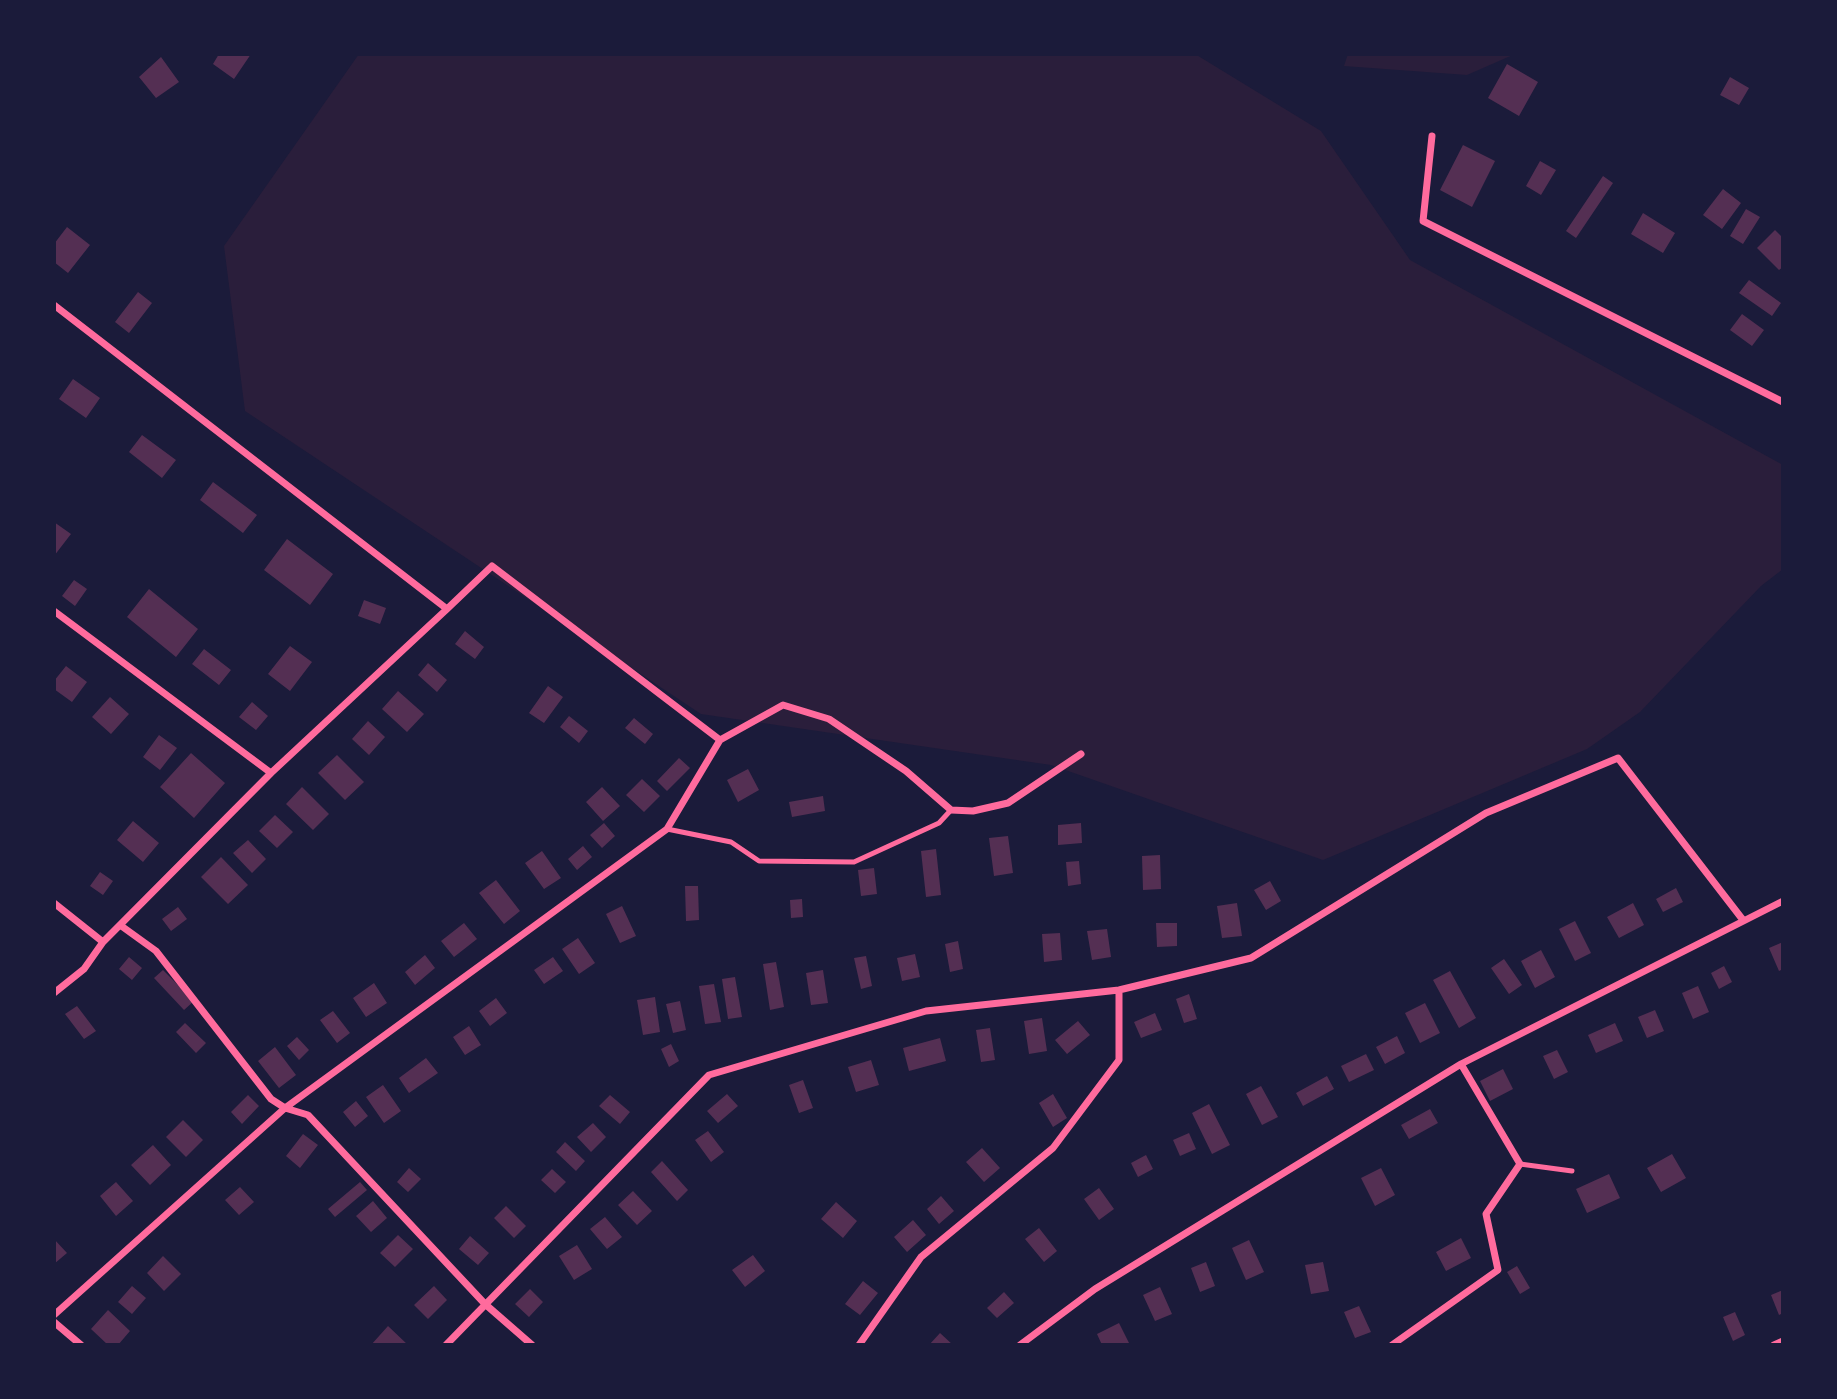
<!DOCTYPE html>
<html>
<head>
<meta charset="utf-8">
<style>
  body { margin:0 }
  #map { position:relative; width:1837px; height:1399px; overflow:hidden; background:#1b1b3a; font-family:"Open Sans",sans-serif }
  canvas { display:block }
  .frame { position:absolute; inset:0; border:56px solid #1b1b3a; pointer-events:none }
</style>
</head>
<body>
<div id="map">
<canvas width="1837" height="1399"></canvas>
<div class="frame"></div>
</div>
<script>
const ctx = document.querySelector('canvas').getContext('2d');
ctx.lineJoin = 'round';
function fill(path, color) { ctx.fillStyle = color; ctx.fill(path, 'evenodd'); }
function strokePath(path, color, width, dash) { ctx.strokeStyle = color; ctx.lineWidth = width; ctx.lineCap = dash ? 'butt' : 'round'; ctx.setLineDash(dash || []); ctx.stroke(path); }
fill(new Path2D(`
  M359 54H1195L1321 131 1410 260 1783 465V569L1761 586 1640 712 1587 749 1323 860 1051 765 701 714 245 411 224 246Z
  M1348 54H1515L1467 75 1344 66Z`), '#2a1e3b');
fill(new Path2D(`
  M219 54H251L234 79 213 64Z
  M161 57 179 82 156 98 139 77Z
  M1507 64 1538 82 1519 116 1488 98Z
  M1730 77 1749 88 1739 105 1720 95Z
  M1463 145 1495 161 1472 207 1440 190Z
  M1540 161 1556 170 1541 195 1526 186Z
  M1603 176 1613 183 1576 238 1566 231Z
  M1723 189 1741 203 1722 229 1703 215Z
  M1746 209 1760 217 1743 244 1730 236Z
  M1643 213 1675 233 1663 253 1631 234Z
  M67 227 90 245 68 273 54 262V244Z
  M1775 230 1783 238V267L1779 270 1757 248Z
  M1749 280 1781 303 1772 316 1739 293Z
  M138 292 152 303 129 333 115 322Z
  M1742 314 1764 330 1752 346 1730 330Z
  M73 379 100 398 86 418 59 399Z
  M142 435 176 460 162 478 129 452Z
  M213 482 257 515 243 533 200 500Z
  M54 522 71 534 54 556Z
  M287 539 333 574 310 605 264 570Z
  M74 580 87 589 75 606 62 596Z
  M149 589 198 629 176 657 127 617Z
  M364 600 386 608 380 624 358 616Z
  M465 631 484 647 475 659 455 644Z
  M290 646 312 662 290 691 268 674Z
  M204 649 231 670 219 685 192 664Z
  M428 663 447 680 437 692 418 675Z
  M66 666 87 682 72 702 54 689V681Z
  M548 686 563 697 544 723 529 713Z
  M398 691 424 714 407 732 382 709Z
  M110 697 129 714 111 734 92 717Z
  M252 702 268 716 256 730 239 717Z
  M569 716 588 731 579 743 560 727Z
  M634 718 653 734 645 744 625 728Z
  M368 721 385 737 369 755 352 739Z
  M159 735 177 748 160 770 143 757Z
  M191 753 225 783 194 818 160 787Z
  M337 755 364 782 345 800 318 773Z
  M679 758 690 768 667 791 657 781Z
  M748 769 759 790 738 802 727 780Z
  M642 779 660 796 644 812 626 795Z
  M302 787 329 814 313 830 286 804Z
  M602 787 620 806 603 821 586 802Z
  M823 796 825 811 792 817 789 802Z
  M275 815 293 832 277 848 259 831Z
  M133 821 159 843 143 862 117 840Z
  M604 823 615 836 602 848 590 835Z
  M1081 823 1082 843 1058 845V825Z
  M1008 836 1013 873 994 876 989 838Z
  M248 840 266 859 252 873 233 853Z
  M583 846 592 857 577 870 568 859Z
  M936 849 941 895 926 897 921 851Z
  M542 851 561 878 544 889 525 863Z
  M1160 855 1161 889 1143 890 1142 856Z
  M221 857 248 885 228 904 201 877Z
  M1079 861 1081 884 1068 886 1066 862Z
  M874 868 877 894 861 896 858 870Z
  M100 872 113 881 103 895 90 886Z
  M496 880 520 911 504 924 479 893Z
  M1270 881 1281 901 1266 910 1254 890Z
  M685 886H698L699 920 686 921Z
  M1676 888 1683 902 1663 912 1656 899Z
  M802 899 803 917 791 918 790 900Z
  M1237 903 1242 936 1222 938 1217 906Z
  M1633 903 1644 925 1619 938 1607 917Z
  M622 906 636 936 620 943 606 914Z
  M178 907 187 919 171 931 162 919Z
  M1575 921 1591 953 1575 961 1559 929Z
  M464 923 477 939 454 957 441 941Z
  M1156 923H1177V946L1157 947Z
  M1107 929 1111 957 1092 960 1087 931Z
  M1060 933 1062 960 1044 962 1042 934Z
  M578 938 595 963 579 974 562 949Z
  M958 941 963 969 950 972 945 944Z
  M1783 942V969L1779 971 1769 948Z
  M1541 950 1555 977 1535 988 1521 961Z
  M915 954 920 977 902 981 897 958Z
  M425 955 435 968 415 985 405 972Z
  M866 956 872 986 861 989 854 958Z
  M129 957 142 968 132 980 119 969Z
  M553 957 563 971 544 984 534 970Z
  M1504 959 1522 985 1509 994 1491 968Z
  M776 962 784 1007 770 1010 763 964Z
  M1724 966 1732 982 1719 989 1711 973Z
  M163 970 194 1001 184 1010 154 978Z
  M823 970 828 1003 811 1005 806 973Z
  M1450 971 1476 1018 1459 1028 1433 980Z
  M735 977 742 1017 728 1019 722 979Z
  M374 983 387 1003 366 1017 353 998Z
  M714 984 721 1022 705 1024 699 986Z
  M1698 986 1709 1012 1693 1019 1682 993Z
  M1189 994 1197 1019 1184 1023 1176 999Z
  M655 997 660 1032 643 1035 637 1000Z
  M496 998 507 1013 490 1026 479 1011Z
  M680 1001 686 1030 673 1033 666 1004Z
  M1425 1003 1440 1033 1420 1043 1405 1013Z
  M77 1006 96 1031 84 1039 65 1014Z
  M1655 1010 1664 1031 1647 1038 1638 1017Z
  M333 1011 350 1033 337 1043 320 1020Z
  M1155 1013 1162 1030 1141 1038 1134 1022Z
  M1042 1018 1047 1051 1029 1054 1024 1021Z
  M1078 1021 1090 1035 1067 1054 1055 1040Z
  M185 1023 206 1043 196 1053 176 1032Z
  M1615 1023 1623 1041 1596 1053 1588 1035Z
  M469 1026 481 1045 465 1055 453 1037Z
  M990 1028 995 1060 981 1062 976 1030Z
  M1397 1036 1405 1053 1385 1064 1376 1047Z
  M297 1037 309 1050 299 1060 287 1046Z
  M940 1038 946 1061 909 1071 903 1048Z
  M671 1044 679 1061 669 1067 661 1049Z
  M275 1047 296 1075 279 1088 258 1061Z
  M1557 1050 1568 1072 1554 1079 1543 1056Z
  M1366 1054 1374 1070 1349 1082 1341 1066Z
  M426 1058 438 1073 409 1093 399 1078Z
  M871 1060 879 1085 856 1092 848 1067Z
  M1503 1069 1513 1089 1490 1101 1480 1081Z
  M1327 1076 1334 1089 1303 1106 1296 1093Z
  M803 1080 813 1108 799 1113 789 1085Z
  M383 1085 401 1111 384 1123 366 1097Z
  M1261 1086 1278 1117 1262 1125 1246 1094Z
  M727 1094 738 1106 718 1123 707 1111Z
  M1053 1094 1067 1118 1053 1127 1039 1103Z
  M248 1095 259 1106 242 1124 231 1112Z
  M610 1095 630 1112 620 1124 599 1106Z
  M356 1101 368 1116 355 1127 343 1112Z
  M1209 1104 1230 1145 1212 1154 1192 1113Z
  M1430 1109 1438 1123 1409 1139 1401 1125Z
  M183 1120 203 1140 186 1157 166 1137Z
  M593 1123 606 1137 591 1152 577 1137Z
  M708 1131 724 1152 711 1162 695 1140Z
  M1189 1133 1196 1149 1180 1156 1173 1140Z
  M303 1134 318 1145 300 1168 286 1156Z
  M565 1142 585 1161 576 1171 556 1152Z
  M153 1145 171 1165 150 1185 131 1165Z
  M982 1148 1000 1168 984 1182 966 1162Z
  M1672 1154 1686 1178 1661 1192 1647 1168Z
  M1146 1155 1153 1169 1138 1177 1131 1163Z
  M662 1161 688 1190 677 1201 651 1172Z
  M409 1168 421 1179 408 1192 397 1182Z
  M1381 1168 1395 1195 1375 1206 1361 1178Z
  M552 1169 566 1182 555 1193 541 1180Z
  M1609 1174 1620 1198 1587 1213 1576 1189Z
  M116 1182 133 1201 116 1216 100 1196Z
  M360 1182 367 1190 335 1217 328 1209Z
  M240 1187 254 1202 239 1215 225 1200Z
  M1099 1188 1114 1209 1099 1220 1084 1199Z
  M633 1191 652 1211 637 1225 618 1205Z
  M941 1196 954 1211 939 1224 927 1209Z
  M373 1201 387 1218 371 1232 356 1216Z
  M836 1202 857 1221 843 1238 821 1219Z
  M506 1206 526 1226 514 1238 494 1218Z
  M605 1217 622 1237 607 1249 590 1229Z
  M913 1220 926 1235 907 1252 894 1237Z
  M1039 1228 1057 1251 1044 1262 1025 1239Z
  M398 1235 413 1249 395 1267 380 1253Z
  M470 1236 489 1253 478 1265 459 1249Z
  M1461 1238 1471 1258 1446 1271 1436 1252Z
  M54 1239 67 1253 54 1264Z
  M1249 1240 1264 1272 1246 1280 1232 1248Z
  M577 1245 592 1269 574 1280 559 1256Z
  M753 1255 765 1271 745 1287 732 1270Z
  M163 1256 181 1274 164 1291 147 1273Z
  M1206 1262 1215 1286 1200 1292 1191 1268Z
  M1323 1262 1329 1291 1311 1294 1305 1265Z
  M1517 1266 1530 1288 1520 1294 1507 1272Z
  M863 1281 878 1293 860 1315 845 1304Z
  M132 1286 146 1298 132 1314 118 1302Z
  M434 1286 447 1300 428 1319 414 1305Z
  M1160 1287 1172 1314 1155 1321 1143 1295Z
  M530 1289 543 1302 529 1317 515 1304Z
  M1783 1290V1313L1779 1315 1771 1295Z
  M1004 1292 1014 1303 997 1318 987 1308Z
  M1359 1306 1371 1332 1355 1338 1344 1312Z
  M108 1310 130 1331 118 1345H108L91 1329Z
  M1735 1312 1745 1335 1733 1341 1723 1317Z
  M1119 1323 1130 1345H1102L1097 1334Z
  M388 1326 408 1345H371Z
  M940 1333 953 1345H929Z`), '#542f53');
strokePath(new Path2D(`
  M667 829 731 842 759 861 854 862 939 823 951 810
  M1520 1164 1572 1171`), '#ff6b9d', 5);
strokePath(new Path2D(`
  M1432 136 1423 221 1783 402
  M54 305 447 609 492 566 720 740
  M54 611 271 773
  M54 903 103 942
  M120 925 156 951 271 1099 285 1108 308 1115 485 1304 532 1345
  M54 993 84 969 103 942 271 773 447 609
  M54 1315 285 1108 667 829 720 740 783 705 829 719 906 771 951 810 973 811 1008 803 1081 754
  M54 1322 81 1345
  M446 1345 709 1075 926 1011 1119 990 1251 958 1486 813 1618 758 1743 920
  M859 1345 921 1257 1053 1148 1119 1060V990
  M1020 1345 1095 1289 1461 1064 1783 901
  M1392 1345 1498 1270 1486 1214 1520 1164 1461 1064
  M1774 1345 1783 1341`), '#ff6b9d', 7);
</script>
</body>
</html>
